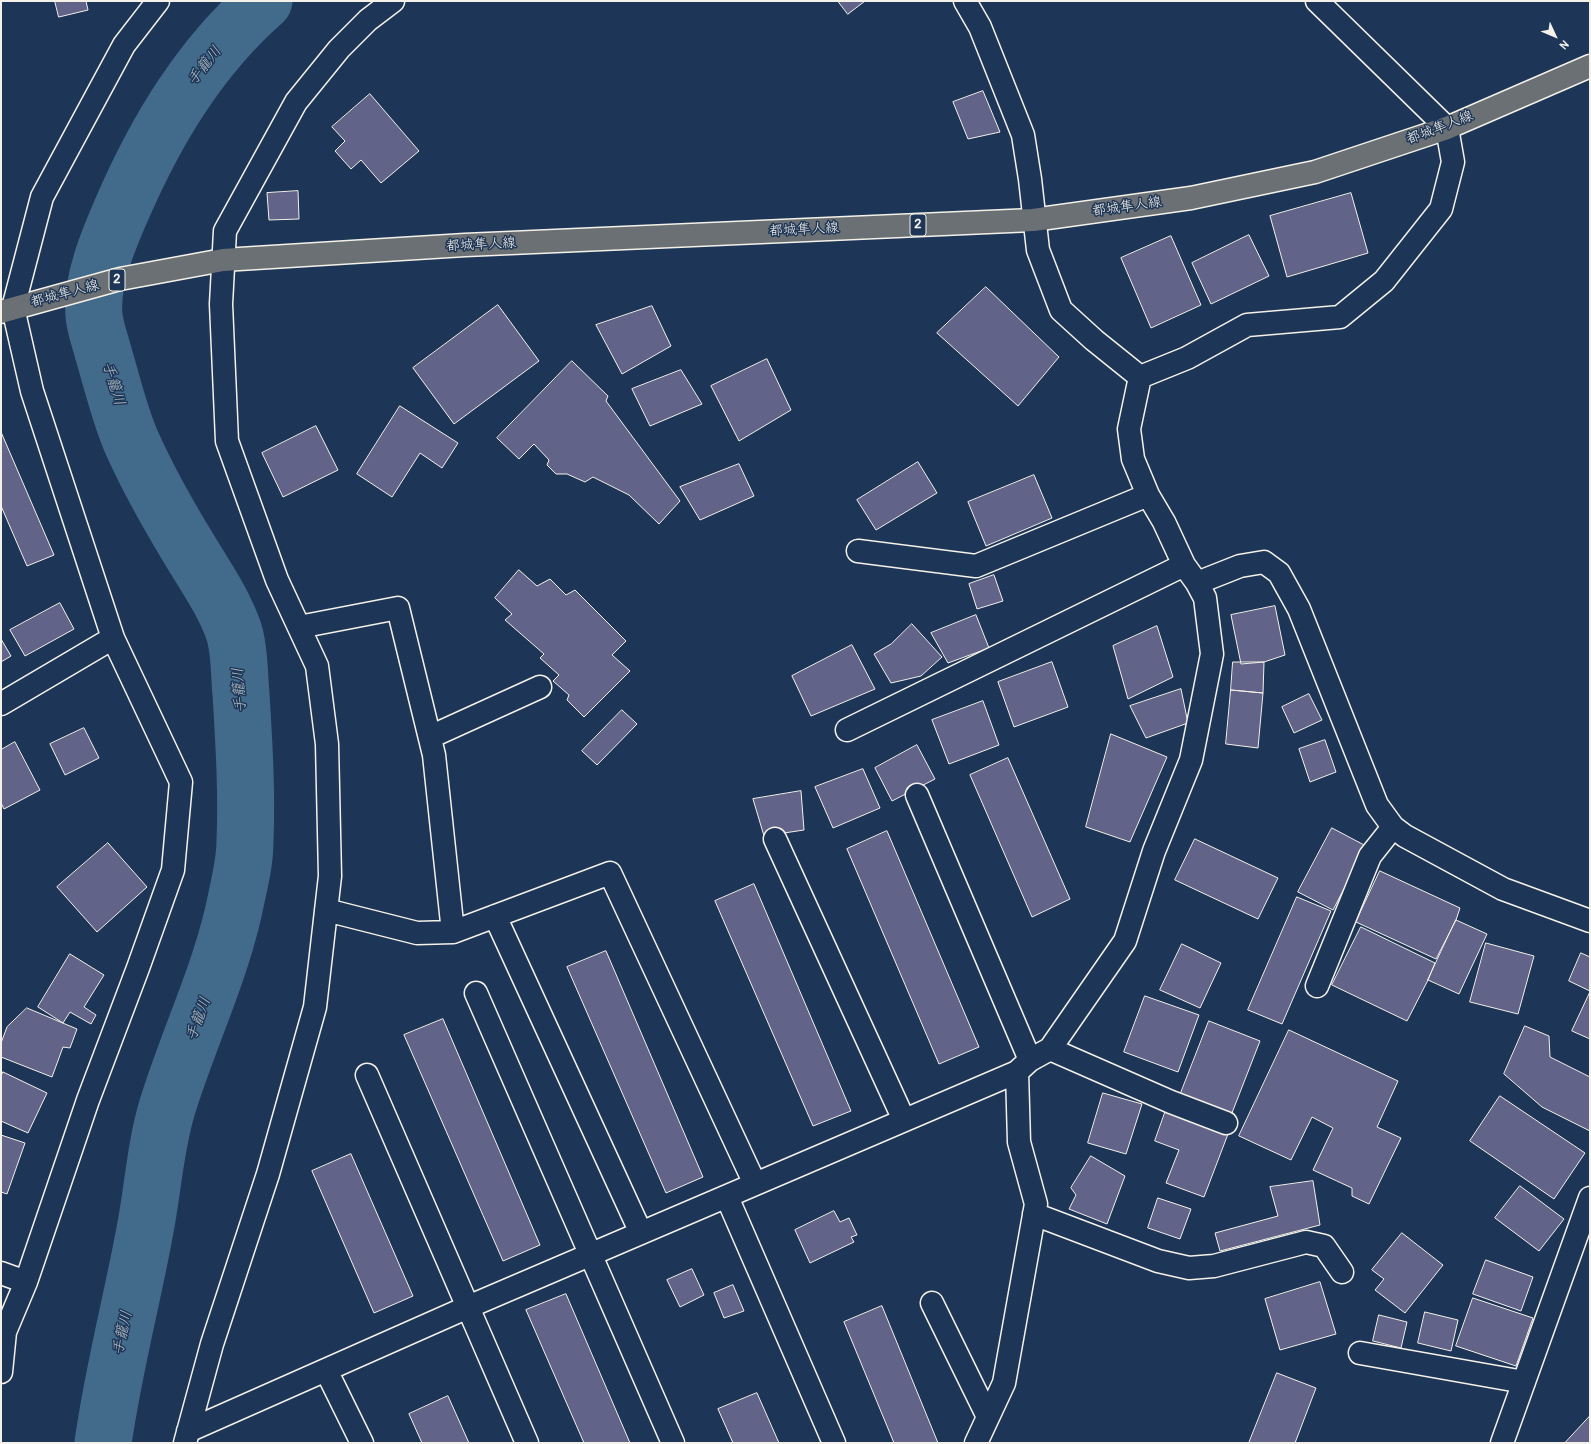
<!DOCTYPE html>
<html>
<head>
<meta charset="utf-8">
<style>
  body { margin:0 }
  #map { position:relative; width:1591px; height:1444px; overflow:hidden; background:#1d3557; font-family:Pangolin,sans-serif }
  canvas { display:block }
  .frame { position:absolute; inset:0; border:2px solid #f4f1e8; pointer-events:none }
  .north { position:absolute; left:1535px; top:16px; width:40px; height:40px; -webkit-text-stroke:3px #1d3557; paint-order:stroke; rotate:134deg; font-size:11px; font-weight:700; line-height:16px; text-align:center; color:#f4f1e8 }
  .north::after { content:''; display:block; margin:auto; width:14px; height:18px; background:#f4f1e8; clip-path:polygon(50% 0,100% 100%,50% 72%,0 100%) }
</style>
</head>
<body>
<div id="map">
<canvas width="1591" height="1444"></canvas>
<div class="frame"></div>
<div class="north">N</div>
</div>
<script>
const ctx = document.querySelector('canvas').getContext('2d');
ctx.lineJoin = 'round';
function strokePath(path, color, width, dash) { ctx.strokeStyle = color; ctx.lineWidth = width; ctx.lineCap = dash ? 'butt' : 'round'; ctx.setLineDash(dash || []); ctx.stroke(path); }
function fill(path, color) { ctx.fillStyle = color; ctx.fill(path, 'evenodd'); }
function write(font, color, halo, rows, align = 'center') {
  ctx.font = font + ' Pangolin,"Klee One",sans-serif'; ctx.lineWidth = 3; ctx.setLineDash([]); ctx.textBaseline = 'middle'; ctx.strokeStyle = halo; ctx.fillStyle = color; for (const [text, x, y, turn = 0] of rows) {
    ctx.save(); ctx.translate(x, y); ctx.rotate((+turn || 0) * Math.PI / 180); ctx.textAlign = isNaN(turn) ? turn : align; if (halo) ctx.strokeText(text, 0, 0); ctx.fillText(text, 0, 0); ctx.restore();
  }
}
strokePath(new Path2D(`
  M103 1443C113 1371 132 1301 145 1230 153 1189 155 1148 167 1108 189 1036 223 969 237 895 241 877 245 859 245 841 247 792 244 743 241 694 239 674 240 651 234 632 223 600 203 573 186 544 166 511 147 477 131 441 119 413 112 382 103 352 100 340 95 328 94 315 91 281 108 241 121 211 155 132 199 58 264 1`), '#426a8a', 57);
const building = new Path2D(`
  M55 1H86L88 10 59 17Z
  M838 1H865L848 14Z
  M983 91 1000 132 968 139 953 102Z
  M370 94 419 151 381 183 361 160 351 169 335 151 345 141 332 127Z
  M298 191 299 219 269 220 267 193Z
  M1351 193 1368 253 1287 277 1270 216Z
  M1249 235 1269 276 1211 304 1192 263Z
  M1171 236 1201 305 1151 328 1121 258Z
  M986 287 1059 357 1018 406 937 333Z
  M498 305 539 361 454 424 413 368Z
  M652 306 671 346 622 374 596 325Z
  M767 359 791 410 739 441 711 386Z
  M572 361 608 396 606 401 680 501 659 524 629 495 593 477 585 482 567 474H556L547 465 549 460 534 444 519 459 497 438Z
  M681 370 702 404 650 426 632 389Z
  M400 406 458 443 442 468 420 453 392 497 357 474Z
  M316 426 338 470 283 497 262 453Z
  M1 432 54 555 27 566 1 506Z
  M918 462 937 493 876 530 857 500Z
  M739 464 754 496 700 520 680 487Z
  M1034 475 1052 518 986 546 968 502Z
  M519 570 537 586 550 579 566 595 575 590 626 641 612 655 630 671 584 717 567 700 569 695 553 681 559 675 540 658 544 654 505 620 512 614 495 598Z
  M994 575 1003 601 977 609 969 584Z
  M60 603 74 629 25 656 10 630Z
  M1275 606 1285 655 1264 662 1241 664 1231 615Z
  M976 615 989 648 948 663 931 633Z
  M912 624 942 657 921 676 891 683 874 654 891 644Z
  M1157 626 1173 677 1128 699 1113 646Z
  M1 639 11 656 1 662Z
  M852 645 875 689 811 716 792 676Z
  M1052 662 1068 707 1014 727 998 682Z
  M1233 662H1264L1263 693 1231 690Z
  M1181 689 1188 723 1146 738 1130 706Z
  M1231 690 1263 693 1258 748 1226 744Z
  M1309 694 1322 720 1294 733 1282 707Z
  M983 701 999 745 949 764 932 720Z
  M622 710 637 724 597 765 582 751Z
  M84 728 99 758 65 775 50 744Z
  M1111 734 1167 757 1130 842 1086 827Z
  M1325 740 1336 772 1310 782 1299 749Z
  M15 742 40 790 4 809 1 803V750Z
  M917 745 935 779 892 801 875 768Z
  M1008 758 1070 899 1032 917 970 775Z
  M863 769 880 808 833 828 815 787Z
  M801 791 804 830 764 836 753 799Z
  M1332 828 1366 846 1333 910 1298 892Z
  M887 831 979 1047 939 1064 847 849Z
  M1195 839 1278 878 1258 919 1175 880Z
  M108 843 147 887 97 932 57 887Z
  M1380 871 1460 908 1456 920 1436 959 1356 922Z
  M754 884 851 1111 813 1126 715 901Z
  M1297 897 1331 911 1282 1024 1248 1010Z
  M1456 920 1487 934 1459 994 1428 980Z
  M1361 927 1435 963 1428 980 1407 1021 1332 985Z
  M1486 943 1534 956 1518 1014 1470 1002Z
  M1182 944 1221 963 1200 1008 1160 990Z
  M606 951 703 1177 666 1193 567 967Z
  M1581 953 1590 957V991L1569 981Z
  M70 954 104 975 84 1007 96 1015 91 1024 70 1012 63 1023 38 1007Z
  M1590 992V1039L1572 1031Z
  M1145 996 1199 1015 1178 1072 1124 1052Z
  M27 1008 77 1029 70 1048 63 1047 52 1077 1 1057V1043L7 1027Z
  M443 1019 540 1245 503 1261 404 1035Z
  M1209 1021 1260 1041 1230 1118 1179 1098Z
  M1525 1026 1549 1036 1550 1057 1590 1077V1131L1542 1107 1504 1074Z
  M1289 1030 1398 1081 1377 1127 1401 1138 1369 1204 1352 1196V1188L1313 1170 1333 1128 1312 1117 1291 1160 1239 1136Z
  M3 1072 47 1093 28 1133 1 1121V1077Z
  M1103 1093 1142 1104 1126 1154 1088 1143Z
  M1500 1096 1585 1153 1554 1199 1470 1141Z
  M1166 1110 1228 1134 1204 1197 1166 1183 1179 1150 1155 1141Z
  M1 1135 25 1143 7 1194 1 1192Z
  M351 1154 413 1296 374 1313 312 1171Z
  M1091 1156 1125 1176 1107 1224 1069 1209 1076 1195 1071 1188Z
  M1313 1181 1320 1225 1220 1251 1215 1233 1278 1216 1270 1187Z
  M1520 1186 1564 1219 1539 1251 1495 1218Z
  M1158 1198 1191 1209 1180 1239 1148 1228Z
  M834 1211 840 1222 849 1218 857 1235 851 1237 854 1242 810 1263 795 1230Z
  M1402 1233 1443 1265 1405 1313 1375 1290 1384 1279 1372 1270Z
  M1486 1260 1533 1277 1521 1311 1473 1294Z
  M692 1269 704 1295 680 1307 667 1280Z
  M1320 1282 1336 1334 1280 1350 1265 1299Z
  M733 1285 744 1311 724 1318 714 1293Z
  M566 1294 630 1443H584L526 1310Z
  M1473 1298 1533 1318 1516 1366 1456 1346Z
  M882 1306 938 1443H894L844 1322Z
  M1425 1312 1458 1320 1451 1351 1418 1343Z
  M1379 1315 1407 1322 1401 1348 1373 1341Z
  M1277 1373 1316 1388 1295 1443H1249Z
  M757 1393 779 1443H733L718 1409Z
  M448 1396 469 1443H422L409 1414Z
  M1590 1416V1443H1565Z`);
fill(building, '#616388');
strokePath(building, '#f4f1e8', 1);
const minor = new Path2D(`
  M965 1 980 27 1023 135 1030 179 1038 250 1061 310 1094 340 1140 377
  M858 551 976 566 1148 495
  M1197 583 1240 566 1264 562 1279 573 1299 609 1377 805 1393 827 1405 836 1503 889 1590 921
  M299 627 398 608 434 755 453 932
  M1 704 113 638
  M847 730 1184 565
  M430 737 540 687
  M917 795 1030 1060
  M775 839 904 1120
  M326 910 417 933 453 932 610 873 755 1184
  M495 916 641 1233
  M1317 986 1370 856 1393 827
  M476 993 673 1443
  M1050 1049 1171 1102 1226 1123
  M367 1075 527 1443
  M727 1197 834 1443
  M1034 1214 1158 1261 1189 1268 1214 1266 1306 1242 1324 1246 1342 1272
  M1 1273 26 1282
  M932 1303 988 1417
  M1360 1353 1524 1382
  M326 1370 362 1443
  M1 1372 5 1332 26 1282 88 1100 138 968 173 870 181 782 113 638 32 391 13 308 42 197 124 45 158 1
  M188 1431 468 1307 1017 1072
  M185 1443 212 1344 268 1174 315 1007 330 876 327 744 317 666 277 580 227 441 221 304 225 231 296 102 339 49 368 20 393 1
  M976 1443 1004 1383 1036 1204 1019 1142 1017 1072 1030 1060 1050 1049 1125 941 1154 851 1191 760 1212 654 1205 598 1197 583 1184 565 1164 522 1148 495 1133 459 1129 429 1140 377 1187 358 1247 325 1340 317 1384 281 1441 209 1453 162 1447 128 1317 1
  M1502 1443 1590 1198`);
const major = new Path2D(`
  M1 312 120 279 223 260 465 245 1033 220 1191 198 1315 172 1447 128 1590 66`);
strokePath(minor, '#f4f1e8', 25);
strokePath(major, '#f4f1e8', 25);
strokePath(minor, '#1d3557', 22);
strokePath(major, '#6a7074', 22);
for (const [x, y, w] of [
  [918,225,16],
  [117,280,16]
]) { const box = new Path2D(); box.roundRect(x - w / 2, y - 11, w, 22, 3); ctx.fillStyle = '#1d3557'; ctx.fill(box); strokePath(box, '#f4f1e8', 1); }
write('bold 13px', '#f4f1e8', null, [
  ["2",918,225],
  ["2",117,280]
]);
write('14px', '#f4f1e8', '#1d3557', [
  ["都城隼人線",1440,128,-21],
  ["都城隼人線",1127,207,-8],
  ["都城隼人線",804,230,-3],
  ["都城隼人線",481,245,-3],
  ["都城隼人線",65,294,-15]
]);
write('italic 15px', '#b6c2c7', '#1d3557', [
  ["手籠川",205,66,-52],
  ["手籠川",113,384,73],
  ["手籠川",240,690,-94],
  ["手籠川",199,1019,-70],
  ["手籠川",123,1333,-78]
]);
</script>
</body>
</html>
